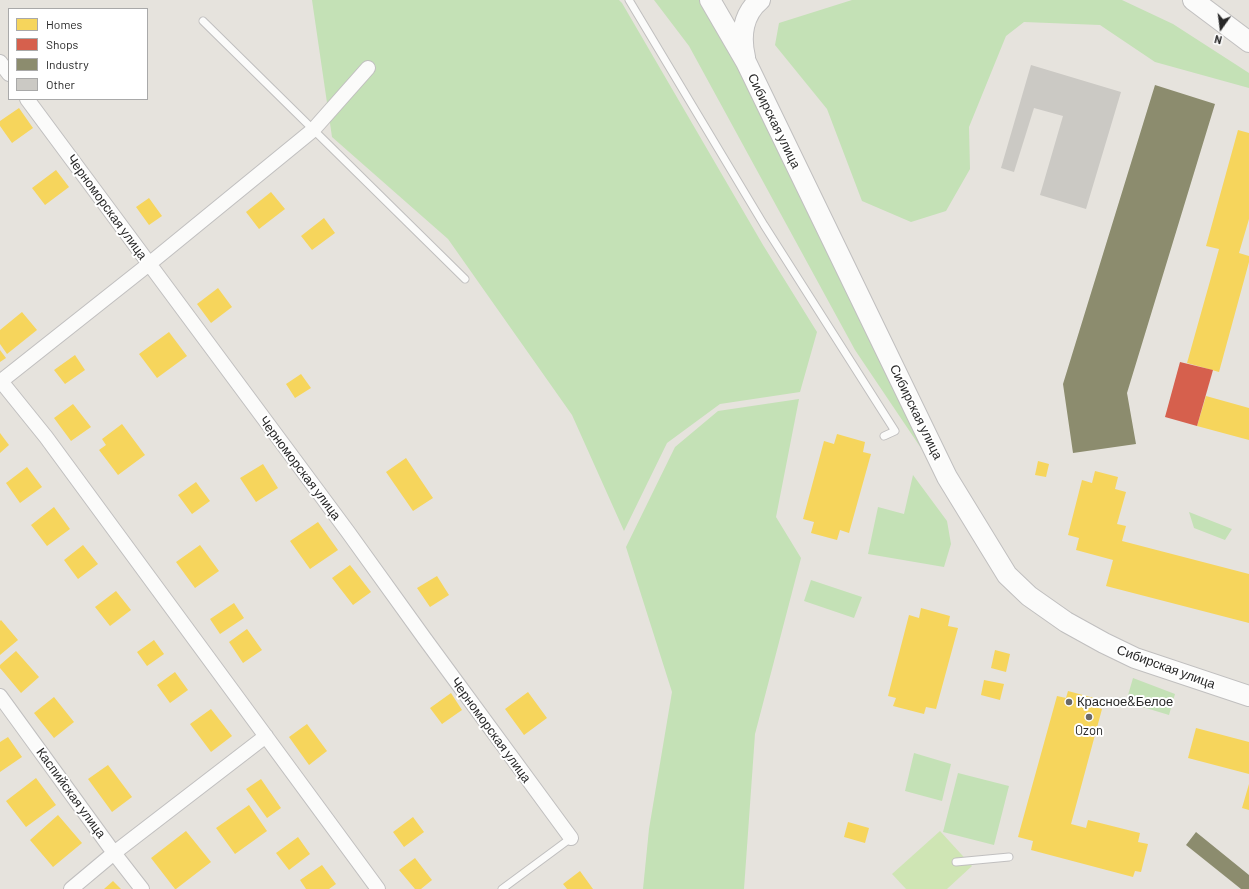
<!DOCTYPE html>
<html>
<head>
<meta charset="utf-8">
<style>
  body { margin:0 }
  #map { position:relative; width:1249px; height:889px; overflow:hidden; background:#e6e3dd; font-family:Barlow,sans-serif }
  canvas { display:block }
  .legend { position:absolute; left:8px; top:8px; width:140px; height:92px; box-sizing:border-box; background:#fff; border:1px solid #a9a9a9; margin:0; padding:5px 7px; list-style:none; font-size:12px; color:#282828 }
  .legend li { display:flex; align-items:center; gap:8px; height:20px }
  .legend b { width:20px; border:1px solid #a9a9a9 }
  .north { position:absolute; left:1201px; top:8px; width:40px; height:40px; -webkit-text-stroke:3px #fff; paint-order:stroke; rotate:194deg; font-size:11px; font-weight:700; line-height:16px; text-align:center; color:#282828 }
  .north::after { content:''; display:block; margin:auto; width:14px; height:18px; background:#282828; clip-path:polygon(50% 0,100% 100%,50% 72%,0 100%) }
</style>
</head>
<body>
<div id="map">
<canvas width="1249" height="889"></canvas>
<ul class="legend">
<li><b style="height:11px;background:#f6d55c"></b>Homes</li>
<li><b style="height:11px;background:#d6604d"></b>Shops</li>
<li><b style="height:11px;background:#8c8c6e"></b>Industry</li>
<li><b style="height:11px;background:#cbc9c4"></b>Other</li>
</ul>
<div class="north">N</div>
</div>
<script>
const ctx = document.querySelector('canvas').getContext('2d');
ctx.lineJoin = 'round';
function fill(path, color) { ctx.fillStyle = color; ctx.fill(path, 'evenodd'); }
function strokePath(path, color, width, dash) { ctx.strokeStyle = color; ctx.lineWidth = width; ctx.lineCap = dash ? 'butt' : 'round'; ctx.setLineDash(dash || []); ctx.stroke(path); }
function write(font, color, halo, rows, align = 'center') {
  ctx.font = font + ' Barlow,sans-serif'; ctx.lineWidth = 4; ctx.setLineDash([]); ctx.textBaseline = 'middle'; ctx.strokeStyle = halo; ctx.fillStyle = color; for (const [text, x, y, turn = 0] of rows) {
    ctx.save(); ctx.translate(x, y); ctx.rotate((+turn || 0) * Math.PI / 180); ctx.textAlign = isNaN(turn) ? turn : align; if (halo) ctx.strokeText(text, 0, 0); ctx.fillText(text, 0, 0); ctx.restore();
  }
}
fill(new Path2D(`
  M312 0H619L622 3 763 245 817 332 800 392 720 404 667 443 624 531 572 415 448 239 332 137Z
  M654 0H702L726 38 929 460 855 350 689 46Z
  M852 0H1122L1173 24 1249 73V88L1155 62 1100 25 1024 22 1006 36 969 127 970 169 946 211 911 222 862 201 827 109 775 45 779 23Z
  M799 399 776 517 801 558 755 734 744 889H643L649 829 672 692 626 547 675 447 718 411Z
  M913 475 947 521 951 544 944 567 868 554 878 507 904 514Z
  M1189 512 1232 529 1225 540 1194 528Z
  M811 580 862 597 854 618 804 601Z
  M1133 678 1175 694 1169 715 1126 702Z
  M914 753 951 764 942 801 905 791Z
  M958 773 1009 786 994 845 943 832Z`), '#c4e1b6');
fill(new Path2D(`
  M940 831 972 866 947 889H906L892 874Z`), '#cfe5b4');
fill(new Path2D(`
  M19 108 33 128 12 143 0 126V121Z
  M1238 130 1249 133V219L1239 253 1249 256V262L1219 372 1187 363 1219 249 1206 246Z
  M56 170 69 187 45 205 32 188Z
  M271 192 285 209 259 229 246 212Z
  M149 198 162 216 149 225 136 207Z
  M324 218 335 233 312 250 301 236Z
  M218 288 232 307 211 323 197 304Z
  M22 312 37 330 7 354 0 344V330Z
  M169 332 187 356 157 378 139 354Z
  M0 350 6 358 0 362Z
  M75 355 85 370 65 384 54 370Z
  M301 374 311 388 295 398 286 384Z
  M1206 396 1249 408V440L1197 426Z
  M73 404 91 427 71 441 54 418Z
  M122 424 145 455 118 475 99 450 106 445 102 439Z
  M0 433 9 445 0 453Z
  M837 434 865 442 863 452 871 454 849 533 840 530 837 540 811 533 814 522 803 519 824 441 834 444Z
  M406 458 433 498 413 511 386 472Z
  M1038 461 1049 464 1046 477 1035 475Z
  M263 464 278 488 256 502 240 478Z
  M27 467 42 487 20 503 6 483Z
  M1095 471 1118 477 1115 489 1126 492 1117 524 1126 526 1122 541 1249 574V623L1106 586 1113 560 1076 550 1079 538 1068 535 1082 480 1092 483Z
  M196 482 210 501 192 514 178 495Z
  M54 507 70 529 47 546 31 525Z
  M318 522 338 550 310 569 290 541Z
  M83 545 98 564 78 579 64 560Z
  M200 545 219 571 195 588 176 562Z
  M350 565 371 592 353 605 332 578Z
  M437 576 449 595 430 607 417 588Z
  M116 591 131 610 110 626 95 607Z
  M234 603 244 618 220 634 210 619Z
  M921 608 950 616 948 626 958 628 936 709 926 707 924 714 893 706 896 698 888 696 909 615 919 618Z
  M1 620 18 640 0 655V621Z
  M247 629 262 650 243 663 229 642Z
  M154 640 164 654 147 666 137 652Z
  M995 650 1010 654 1006 672 991 668Z
  M16 651 39 677 21 693 0 668V665Z
  M175 672 188 690 170 703 157 685Z
  M984 680 1004 684 1000 700 981 695Z
  M1068 691 1094 698 1091 706 1102 709 1071 824 1086 828 1088 820 1140 833 1138 842 1148 844 1141 872 1135 871 1133 877 1031 850 1033 841 1018 837 1057 696 1066 698Z
  M528 692 547 718 524 735 505 709Z
  M451 693 462 710 442 724 430 708Z
  M54 697 74 722 54 738 34 713Z
  M211 709 232 736 211 752 190 724Z
  M307 724 327 751 309 765 289 737Z
  M1196 728 1249 742V774L1188 758Z
  M8 737 22 757 0 772V742Z
  M108 765 132 797 112 812 88 779Z
  M36 778 56 805 26 827 6 801Z
  M261 779 281 808 267 818 246 789Z
  M1249 784V810L1242 808Z
  M249 805 267 831 235 854 216 828Z
  M58 815 82 843 53 867 30 840Z
  M413 817 424 832 404 847 393 832Z
  M848 822 869 828 865 843 844 837Z
  M186 831 211 862 176 889H175L151 858Z
  M298 837 310 854 289 870 276 853Z
  M415 858 432 880 421 889H415L399 870Z
  M322 865 336 884 329 889H306L300 880Z
  M580 871 593 889H567L563 884Z
  M113 881 121 889H104Z`), '#f6d55c');
fill(new Path2D(`
  M1180 362 1213 370 1197 426 1165 417Z`), '#d6604d');
fill(new Path2D(`
  M1155 85 1215 104 1127 393 1136 444 1073 453 1063 384Z
  M1196 832 1249 875V889H1241L1186 845Z`), '#8c8c6e');
fill(new Path2D(`
  M1031 65 1121 92 1086 209 1040 195 1063 116 1034 108 1014 172 1001 168Z`), '#cbc9c4');
const lane = new Path2D(`
  M629 0 764 225 895 431 884 436
  M203 21 465 279
  M956 862 1009 857
  M502 889 571 838`);
const street = new Path2D(`
  M0 62 9 74
  M27 99 348 532 425 639 571 838
  M0 380 46 437 378 889
  M0 382 149 264 313 130 368 68
  M0 696 114 853 142 889
  M71 889 114 853 266 736`);
const secondary = new Path2D(`
  M710 0 746 62 947 477 1007 575 1029 596 1066 622 1104 643 1135 658 1249 696
  M1193 0 1249 42
  M745 57C740 36 743 14 760 0`);
strokePath(lane, '#c0bfbf', 9);
strokePath(street, '#c0bfbf', 16);
strokePath(secondary, '#c0bfbf', 22);
strokePath(lane, '#fbfbfa', 7);
strokePath(street, '#fbfbfa', 14);
strokePath(secondary, '#fbfbfa', 20);
for (const [x, y, r, color] of [
  [1069,702,4,"#6a6967"],
  [1089,717,4,"#6a6967"]
]) { const dot = new Path2D(); dot.arc(x, y, r, 0, 2 * Math.PI); ctx.fillStyle = color; ctx.fill(dot); strokePath(dot, '#fff', 1.5); }
write('13px', '#282828', '#fff', [
  ["Сибирская улица",774,121,64],
  ["Черноморская улица",107,207,54],
  ["Сибирская улица",916,412,64],
  ["Черноморская улица",300,468,53],
  ["Сибирская улица",1166,667,20],
  ["Черноморская улица",491,730,54],
  ["Каспийская улица",71,793,54]
]);
write('13px', '#282828', '#fff', [
  ["Красное&Белое",1077,702],
  ["Ozon",1089,731,"center"]
], 'left');
</script>
</body>
</html>
